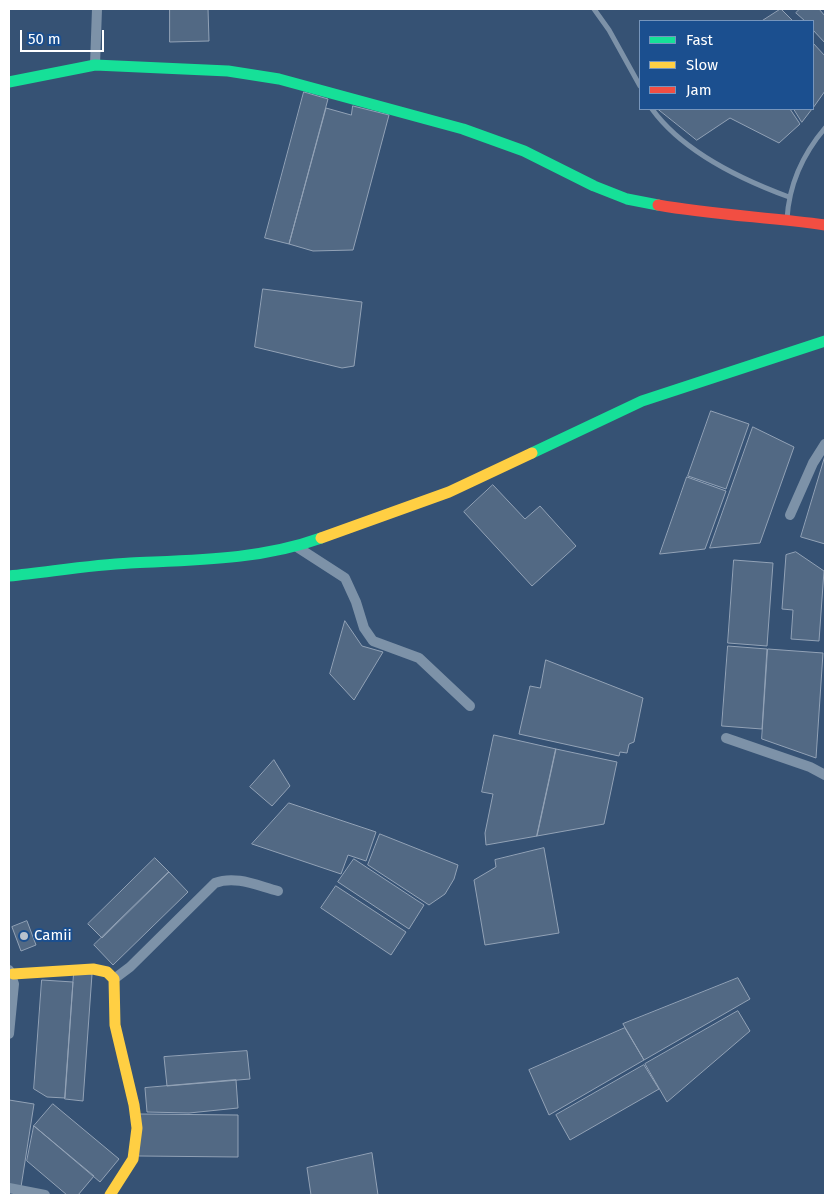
<!DOCTYPE html>
<html>
<head>
<meta charset="utf-8">
<style>
  body { margin:0 }
  #map { position:relative; width:834px; height:1204px; overflow:hidden; background:#365274; font-family:"Fira Sans",sans-serif }
  canvas { display:block }
  .frame { position:absolute; inset:0; border:10px solid #fff; pointer-events:none }
  .legend { position:absolute; left:639px; top:20px; width:175px; height:90px; box-sizing:border-box; background:#1b4f8f; border:1px solid #7695bc; margin:0; padding:6px 9px; list-style:none; font-size:15px; color:#fff }
  .legend li { display:flex; align-items:center; gap:10px; height:25px }
  .legend b { width:25px; border:1px solid #7695bc }
  .scale { position:absolute; left:20px; top:30px; width:84px; height:22px; box-sizing:border-box; border:2px solid #fff; border-top:0; padding-left:6px; font-size:15px; line-height:18px; white-space:nowrap; color:#fff; -webkit-text-stroke:4px #1b4f8f; paint-order:stroke }
</style>
</head>
<body>
<div id="map">
<canvas width="834" height="1204"></canvas>
<div class="frame"></div>
<ul class="legend">
<li><b style="height:6px;background:#16e098"></b>Fast</li>
<li><b style="height:6px;background:#ffcf43"></b>Slow</li>
<li><b style="height:6px;background:#f24e42"></b>Jam</li>
</ul>
<div class="scale">50 m</div>
</div>
<script>
const ctx = document.querySelector('canvas').getContext('2d');
ctx.lineJoin = 'round';
function fill(path, color) { ctx.fillStyle = color; ctx.fill(path, 'evenodd'); }
function strokePath(path, color, width, dash) { ctx.strokeStyle = color; ctx.lineWidth = width; ctx.lineCap = dash ? 'butt' : 'round'; ctx.setLineDash(dash || []); ctx.stroke(path); }
function write(font, color, halo, rows, align = 'center') {
  ctx.font = font + ' "Fira Sans",sans-serif'; ctx.lineWidth = 4; ctx.setLineDash([]); ctx.textBaseline = 'middle'; ctx.strokeStyle = halo; ctx.fillStyle = color; for (const [text, x, y, turn = 0] of rows) {
    ctx.save(); ctx.translate(x, y); ctx.rotate((+turn || 0) * Math.PI / 180); ctx.textAlign = isNaN(turn) ? turn : align; if (halo) ctx.strokeText(text, 0, 0); ctx.fillText(text, 0, 0); ctx.restore();
  }
}
const building = new Path2D(`
  M170 9H208L209 41 170 42Z
  M781 9 793 21H762Z
  M800 9H819L825 16V43L813 30V21H805L796 13Z
  M813 43 825 56V91L813 108Z
  M304 92 328 99 289 244 265 238Z
  M353 106 389 115 353 250 313 251 289 244 326 108 351 115Z
  M658 109H790L800 124 779 143 730 118 697 140Z
  M794 109H812L802 122Z
  M263 289 362 302 354 366 342 368 255 347Z
  M711 411 749 424 726 489 688 476Z
  M753 427 794 447 760 543 710 548Z
  M825 456V544L801 537Z
  M687 477 726 491 705 549 660 554Z
  M493 485 525 519 540 506 576 546 532 586 464 512Z
  M796 552 824 571 819 641 791 639 793 610 782 609 786 555Z
  M734 560 773 563 767 646 728 643Z
  M345 621 362 646 383 652 354 700 330 674Z
  M728 646 767 649 762 729 722 726Z
  M768 649 823 653 816 758 762 739Z
  M546 660 643 698 634 742 629 744 627 753 620 752 619 756 519 734 530 686 540 688Z
  M494 735 556 749 537 836 486 845 485 833 493 794 482 792Z
  M556 749 617 762 604 824 537 836Z
  M274 760 290 786 272 806 250 787Z
  M289 803 376 832 366 861 348 855 341 874 252 844Z
  M380 834 458 865 454 879 445 894 429 905 368 865Z
  M544 848 559 933 485 945 474 880 496 867 495 860Z
  M155 858 169 872 102 938 88 924Z
  M354 859 424 905 409 929 338 882Z
  M169 872 188 892 113 965 94 945Z
  M336 886 406 932 391 955 321 908Z
  M27 921 36 945 21 951 12 927Z
  M74 973 92 974 83 1101 65 1099Z
  M738 978 750 999 644 1060 623 1024Z
  M42 980 73 982 65 1098 47 1097 34 1089Z
  M738 1011 750 1031 667 1102 645 1064Z
  M625 1028 644 1060 549 1115 529 1070Z
  M247 1051 250 1079 167 1086 164 1057Z
  M644 1065 659 1089 570 1140 556 1115Z
  M236 1080 238 1108 189 1113 147 1112 145 1088Z
  M9 1100 34 1104 21 1187 9 1185Z
  M53 1104 119 1159 100 1182 34 1126Z
  M139 1114 238 1115V1157L139 1156Z
  M34 1126 94 1176 78 1195H67L27 1161Z
  M372 1153 378 1195H311L307 1168Z`);
fill(building, '#526984');
strokePath(building, '#92a2b6', 1);
strokePath(new Path2D(`
  M594 9 609 30 640 86
  M652 109C683 152 740 179 789 197
  M787 219C789 185 803 154 825 128`), '#7d92a8', 5);
strokePath(new Path2D(`
  M95 65 97 9
  M790 515 813 463 825 444
  M297 547 345 578 356 602 364 628 373 641 419 658 470 706
  M726 738 810 767 825 775
  M114 979 130 967 215 883C236 875 258 886 278 891
  M9 1034 14 984 9 970
  M9 1188 45 1195`), '#7d92a8', 10);
strokePath(new Path2D(`
  M9 82 95 65 228 71 279 79 463 129 524 151 594 186 627 199 658 205
  M532 453 642 401 825 341
  M9 576C49 572 90 565 130 563 194 560 260 560 321 538`), '#16e098', 11);
strokePath(new Path2D(`
  M321 538 449 492 532 453
  M13 974 93 969 107 972 114 979 115 1025 134 1105 137 1128 133 1159 110 1195`), '#ffcf43', 11);
strokePath(new Path2D(`
  M658 205C713 215 770 217 825 225`), '#f24e42', 11);
for (const [x, y, r, color] of [
  [24,936,5,"#b9c2ce"]
]) { const dot = new Path2D(); dot.arc(x, y, r, 0, 2 * Math.PI); ctx.fillStyle = color; ctx.fill(dot); strokePath(dot, '#1b4f8f', 2); }
write('15px', '#fff', '#1b4f8f', [
  ["Camii",34,936]
], 'left');
</script>
</body>
</html>
